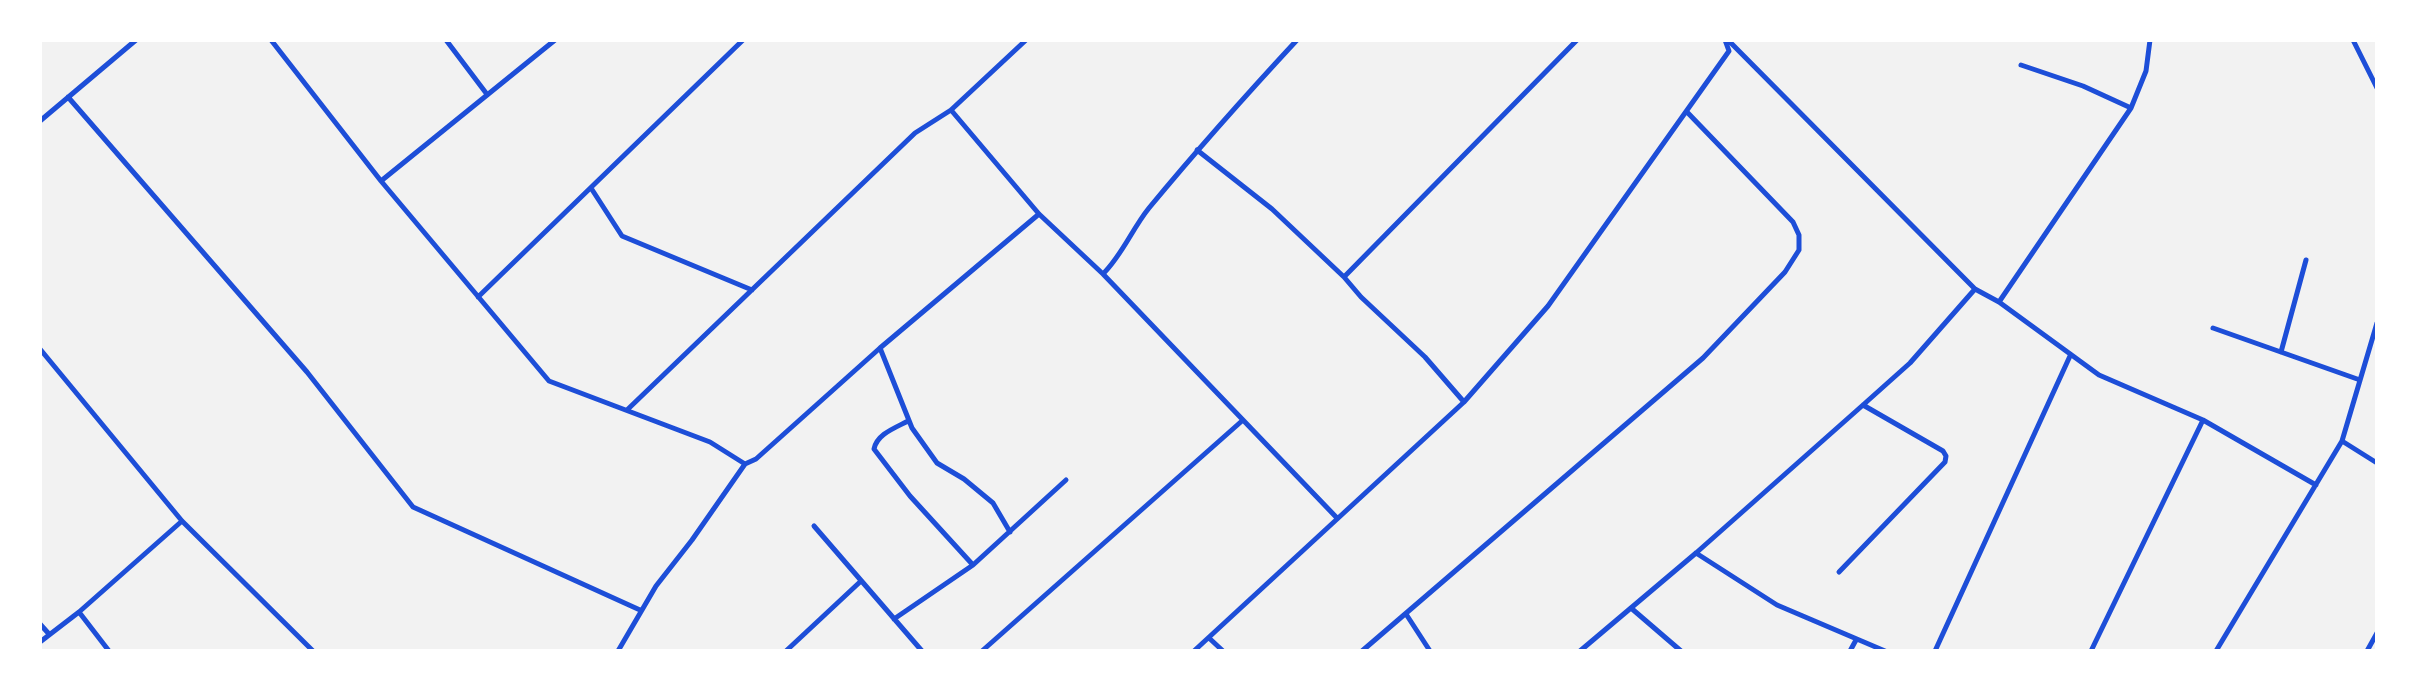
<!DOCTYPE html>
<html>
<head>
<meta charset="utf-8">
<style>
  body { margin:0 }
  #map { position:relative; width:2417px; height:691px; overflow:hidden; background:#f2f2f2; font-family:Montserrat,sans-serif }
  canvas { display:block }
  .frame { position:absolute; inset:0; border:42px solid #fff; pointer-events:none }
</style>
</head>
<body>
<div id="map">
<canvas width="2417" height="691"></canvas>
<div class="frame"></div>
</div>
<script>
const ctx = document.querySelector('canvas').getContext('2d');
ctx.lineJoin = 'round';
function strokePath(path, color, width, dash) { ctx.strokeStyle = color; ctx.lineWidth = width; ctx.lineCap = dash ? 'butt' : 'round'; ctx.setLineDash(dash || []); ctx.stroke(path); }
strokePath(new Path2D(`
  M271 40 381 181 549 381 710 442 745 464
  M446 40 486 93
  M1728 40 1975 289 1999 302 2099 375 2203 420 2316 485
  M2353 40 2377 88
  M2021 65 2083 86 2131 108
  M68 97 307 372 413 507 640 610
  M951 110 1039 214 1103 274 1337 518
  M40 121 136 40
  M1197 150 1272 209 1344 277 1361 297 1425 357 1464 402
  M381 181 555 40
  M591 188 622 236 752 290
  M1103 274C1123 254 1132 229 1149 208 1197 150 1246 95 1297 40
  M1344 277 1577 40
  M478 297 743 40
  M1999 302 2131 108 2146 71 2150 40
  M2213 328 2360 380
  M880 348 912 428 937 463 964 479 993 503 1010 532
  M40 349 182 521 313 651
  M2281 352 2306 260
  M627 410 915 133 951 110 1026 40
  M908 421C895 428 877 434 874 449L910 496 973 565
  M2342 441 2377 463
  M814 526 922 651
  M1696 553 1777 605 1885 651
  M1839 572 1945 462 1946 456 1943 451 1863 405
  M1631 608 1681 651
  M79 612 109 651
  M1406 614 1430 651
  M894 619 973 565 1066 480
  M40 624 49 634
  M1209 638 1223 651
  M40 642 79 612 182 521
  M618 651 656 586 692 540 745 464 756 459 880 348 1039 214
  M786 651 861 581
  M982 651 1243 420
  M1194 651 1464 402 1548 306 1729 51 1725 40
  M1362 651 1703 358 1785 272 1799 250V235L1793 222 1687 112
  M1580 651 1696 553 1863 405 1910 363 1975 289
  M1850 651 1856 640
  M1935 651 2070 356
  M2091 651 2203 420
  M2216 651 2342 441 2377 323
  M2367 651 2377 633`), '#1d4ed8', 5);
</script>
</body>
</html>
